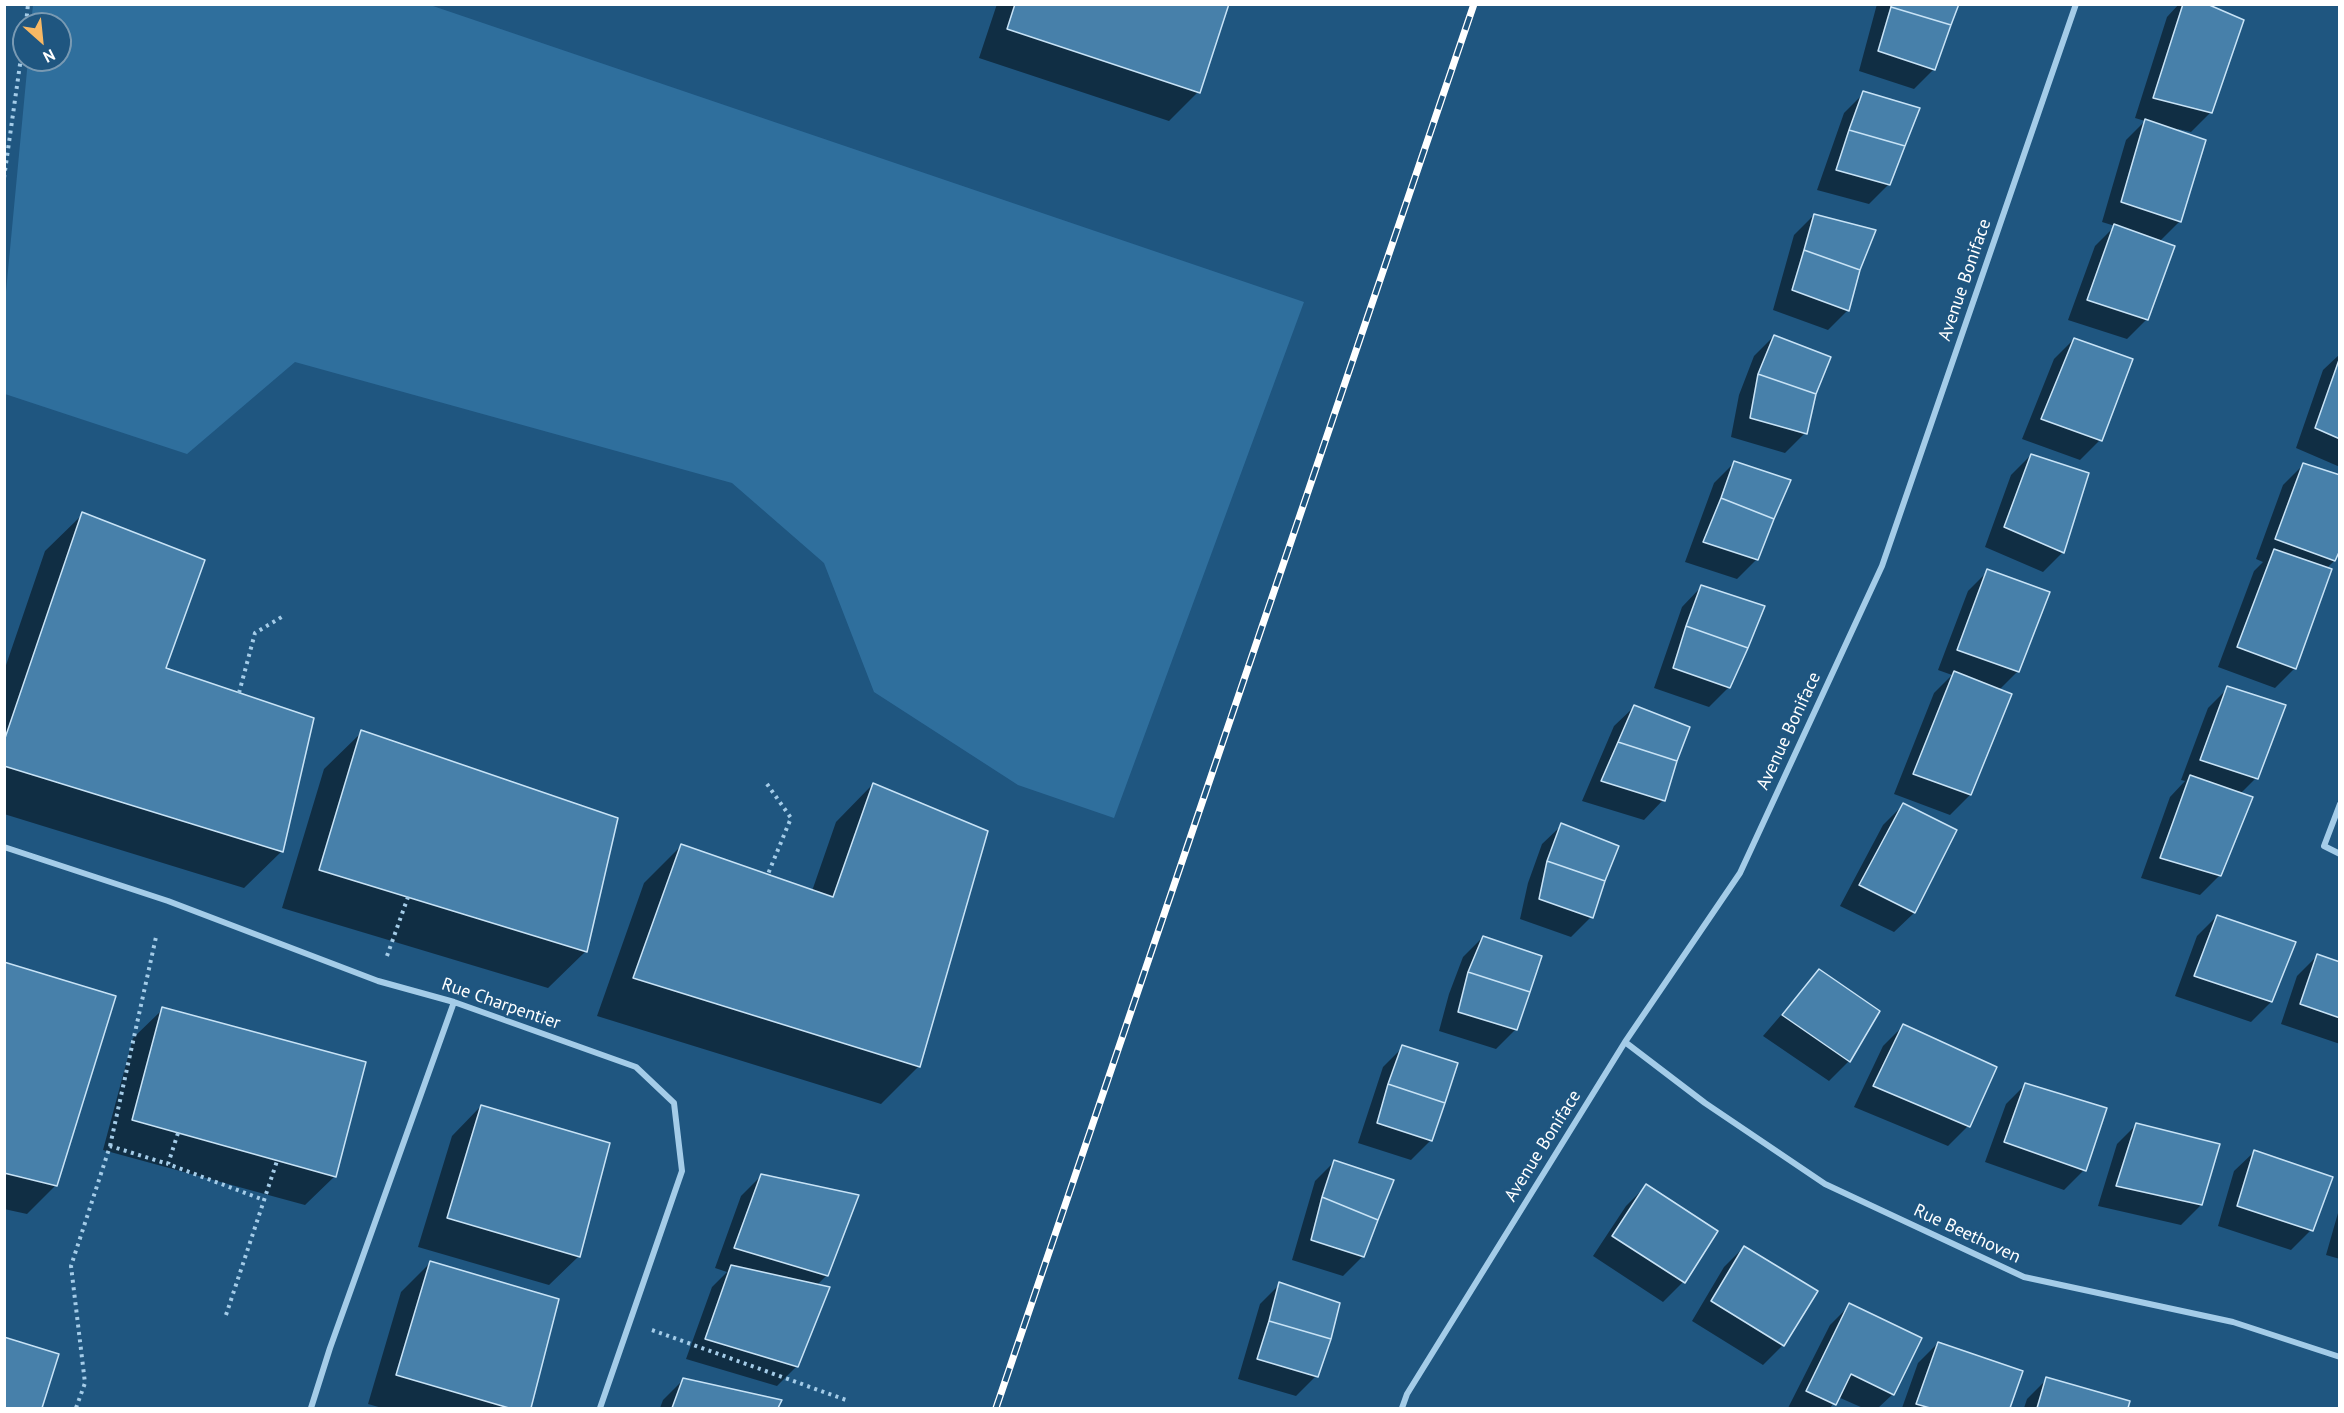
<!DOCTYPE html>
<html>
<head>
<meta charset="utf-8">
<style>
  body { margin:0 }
  #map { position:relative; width:2344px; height:1413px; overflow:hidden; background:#1f5680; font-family:"PT Sans",sans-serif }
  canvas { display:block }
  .frame { position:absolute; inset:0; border:6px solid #fff; pointer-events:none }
  .north { position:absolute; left:12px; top:12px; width:60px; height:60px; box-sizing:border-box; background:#1f5680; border:2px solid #799ab3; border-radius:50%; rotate:153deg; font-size:16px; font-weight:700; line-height:24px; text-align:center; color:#fff }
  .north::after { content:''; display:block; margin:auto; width:21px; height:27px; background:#f7b864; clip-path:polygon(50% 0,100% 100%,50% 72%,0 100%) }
</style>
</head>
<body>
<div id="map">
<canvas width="2344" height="1413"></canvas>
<div class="frame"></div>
<div class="north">N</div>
</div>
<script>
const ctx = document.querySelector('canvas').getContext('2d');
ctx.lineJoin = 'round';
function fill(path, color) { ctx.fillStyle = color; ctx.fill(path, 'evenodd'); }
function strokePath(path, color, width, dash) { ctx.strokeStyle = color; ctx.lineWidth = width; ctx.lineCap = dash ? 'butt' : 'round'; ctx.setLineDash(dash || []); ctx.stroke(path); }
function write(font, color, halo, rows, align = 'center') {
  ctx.font = font + ' "PT Sans",sans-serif'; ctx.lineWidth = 5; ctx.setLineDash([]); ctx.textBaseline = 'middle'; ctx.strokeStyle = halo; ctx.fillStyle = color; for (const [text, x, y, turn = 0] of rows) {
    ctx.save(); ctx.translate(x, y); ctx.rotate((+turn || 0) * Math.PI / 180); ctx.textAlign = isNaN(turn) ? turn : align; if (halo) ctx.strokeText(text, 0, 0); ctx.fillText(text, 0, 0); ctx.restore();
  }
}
fill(new Path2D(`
  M33 5H430L1304 302 1114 818 1018 785 874 692 824 563 732 483 295 362 187 454 5 394V302L28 60H60V24H31Z`), '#2f6f9d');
fill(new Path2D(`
  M997 4H1228L1198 92 1169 121 979 58Z
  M1877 4H1957L1934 69 1914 89 1859 71Z
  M2179 4H2203L2211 112 2191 132 2178 129 2177 132 2204 141 2179 222 2159 242 2147 319 2127 339 2068 320 2095 246 2115 226 2102 222 2126 140 2145 121 2135 118 2167 17Z
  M1864 93 1889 184 1869 204 1817 190 1844 113Z
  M1814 215 1859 269 1848 310 1828 330 1773 310 1794 235Z
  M1774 336 1814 393 1805 433 1785 453 1731 437 1739 395 1754 356Z
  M2074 339 2100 440 2080 460 2022 439 2054 359Z
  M2340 354V467L2296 448 2323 370Z
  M2031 455 2063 552 2043 572 1985 547 2011 475Z
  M1734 463 1757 559 1737 579 1685 562 1714 483Z
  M2303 465 2334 561 2326 569 2295 668 2275 688 2218 667 2254 571 2263 562 2256 559 2283 485Z
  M83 514 164 669 282 851 244 888 4 814V671L45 551Z
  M1988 571 2018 671 1999 690 1970 795 1950 815 1894 794 1934 693 1952 675 1938 670 1968 591Z
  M1701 587 1729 687 1709 707 1654 688 1682 607Z
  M2228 688 2256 778 2240 794 2220 875 2200 895 2141 878 2170 797 2185 781 2181 780 2208 708Z
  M1634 707 1663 800 1644 820 1582 801 1614 726Z
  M362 732 586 951 548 988 282 908 324 769Z
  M873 784 919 1066 881 1104 597 1016 644 883 681 846 812 891 836 822Z
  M1903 805 1955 831 1914 913 1894 932 1840 906 1883 825Z
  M1562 825 1591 917 1571 937 1520 919 1528 883 1542 844Z
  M2217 916 2271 1002 2251 1022 2175 996 2197 936Z
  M1483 937 1516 1029 1496 1049 1439 1031 1449 994 1463 957Z
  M2317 956 2340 963V1044L2281 1024 2297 976Z
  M4 964 56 1185 27 1214 4 1209Z
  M1819 971 1849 1061 1829 1081 1763 1036Z
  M163 1009 335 1176 305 1205 103 1150 133 1038Z
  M1903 1026 1968 1126 1948 1146 1854 1107 1883 1046Z
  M1403 1047 1431 1140 1411 1160 1358 1143 1383 1067Z
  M2026 1084 2084 1170 2064 1190 1985 1162 2006 1104Z
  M481 1106 579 1256 549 1285 418 1247 452 1136Z
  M2137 1124 2201 1205 2181 1225 2098 1206 2117 1144Z
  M2254 1152 2311 1230 2291 1250 2218 1226 2234 1171Z
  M1335 1161 1363 1256 1343 1276 1292 1260 1315 1181Z
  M761 1176 827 1275 816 1286 797 1366 777 1386 686 1359 712 1287 727 1272 715 1268 741 1196Z
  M1646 1186 1716 1231 1683 1282 1663 1302 1593 1256 1626 1206Z
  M2340 1206V1259L2326 1255Z
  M1744 1247 1783 1345 1763 1365 1692 1321 1724 1267Z
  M430 1263 558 1300 529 1408H382L368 1404 401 1292Z
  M1280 1284 1316 1376 1296 1396 1238 1379 1260 1304Z
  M1850 1305 1893 1394 1878 1408H1863L1838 1397 1830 1408H1788L1830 1325Z
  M4 1339 57 1355 41 1408H4Z
  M1938 1343 2021 1372 2008 1408H1902L1918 1363Z
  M2047 1379 2128 1402 2126 1408H2024L2027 1399Z
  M683 1380 780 1401 777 1408H660L663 1400Z`), '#0007');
const building = new Path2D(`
  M1015 4H1229L1200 93 1007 29Z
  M1891 4H1959L1951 25 1891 7Z
  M2183 4H2207L2244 20 2212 113 2153 98Z
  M1891 7 1951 25 1935 70 1878 51Z
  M1863 91 1920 108 1905 146 1849 130Z
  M2145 119 2206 140 2181 222 2121 202Z
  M1849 130 1905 146 1890 185 1836 170Z
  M1814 214 1876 230 1860 270 1804 250Z
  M2114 224 2175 246 2148 320 2087 300Z
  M1804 250 1860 270 1849 311 1792 290Z
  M1774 335 1831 357 1816 394 1758 374Z
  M2074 338 2133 359 2102 441 2041 419Z
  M2340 357V439L2315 428Z
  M1758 374 1816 394 1807 434 1750 418Z
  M2031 454 2089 473 2064 553 2004 527Z
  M1734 461 1791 480 1774 519 1721 498Z
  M2303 463 2340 475V550L2335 561 2275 539Z
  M1721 498 1774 519 1758 560 1703 542Z
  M82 512 205 560 166 668 314 718 283 852 4 766V741Z
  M2274 549 2332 569 2296 669 2237 647Z
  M1987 569 2050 592 2019 672 1957 650Z
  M1701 585 1765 606 1748 648 1686 626Z
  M1686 626 1748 648 1730 688 1673 668Z
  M1954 671 2012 694 1971 795 1913 774Z
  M2227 686 2286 705 2258 779 2200 760Z
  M1634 705 1690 727 1677 761 1618 742Z
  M361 730 618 818 587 952 319 870Z
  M1618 742 1677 761 1665 801 1601 781Z
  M2190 775 2253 797 2221 876 2160 858Z
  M873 783 988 831 920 1067 633 978 681 844 833 897Z
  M1903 803 1957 830 1915 913 1859 885Z
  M1561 823 1619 846 1605 881 1547 861Z
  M1547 861 1605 881 1593 918 1539 899Z
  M2217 915 2296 942 2272 1002 2194 976Z
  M1483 936 1542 956 1530 992 1468 972Z
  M2317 954 2340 962V1018L2300 1004Z
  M4 962 116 996 57 1186 4 1173Z
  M1819 969 1880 1011 1850 1062 1782 1015Z
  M1468 972 1530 992 1517 1030 1458 1012Z
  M162 1007 366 1062 336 1177 132 1120Z
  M1903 1024 1997 1067 1970 1127 1873 1086Z
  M1402 1045 1458 1063 1445 1103 1388 1084Z
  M2025 1083 2107 1108 2086 1171 2004 1142Z
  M1388 1084 1445 1103 1432 1141 1377 1123Z
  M481 1105 610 1143 580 1257 447 1218Z
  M2136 1123 2220 1144 2202 1205 2116 1186Z
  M2254 1150 2333 1177 2313 1231 2237 1206Z
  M1334 1160 1394 1180 1378 1220 1322 1197Z
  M761 1174 859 1195 828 1276 734 1248Z
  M1646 1184 1718 1231 1685 1283 1612 1236Z
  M1322 1197 1378 1220 1364 1257 1311 1240Z
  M1744 1246 1818 1291 1784 1346 1711 1301Z
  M430 1261 559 1299 531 1408H509L396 1375Z
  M731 1265 830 1287 798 1367 705 1339Z
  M1279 1282 1340 1303 1331 1339 1269 1321Z
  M1849 1303 1922 1338 1894 1395 1851 1374 1836 1405 1806 1391Z
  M1269 1321 1331 1339 1318 1377 1257 1359Z
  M4 1337 59 1354 42 1408H4Z
  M1938 1342 2023 1371 2010 1408H1930L1916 1404Z
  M2046 1377 2130 1401 2128 1408H2037Z
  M683 1378 782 1400 778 1408H672Z`);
fill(building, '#4780aa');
strokePath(building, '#c8e3f6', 1.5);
strokePath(new Path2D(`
  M26 24 28 4
  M4 178 24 36
  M239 693 255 633 285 615
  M767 784 791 818 768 874
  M387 956 408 897
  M178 1133 168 1164 264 1200
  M110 1146 156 937
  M226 1315 277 1161
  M652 1330 846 1400
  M76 1408 85 1383 71 1266 110 1146 168 1164`), '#a4cce8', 4, [3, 4.5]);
strokePath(new Path2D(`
  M2340 804 2324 846 2340 854
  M4 847 168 901 378 981 454 1002 636 1067 674 1103 682 1171 600 1408
  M1625 1042 1705 1103 1825 1184 2024 1277 2233 1322 2340 1357
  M311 1408 330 1348 454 1002
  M1402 1408 1407 1394 1625 1042 1740 873 1882 566 2076 4`), '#a4cce8', 6);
const rail = new Path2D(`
  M996 1408 1474 4`);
strokePath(rail, '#fff', 7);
strokePath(rail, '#1f5680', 4.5, [14]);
write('18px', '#fff', '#1f5680', [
  ["Avenue Boniface",1965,280,-71],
  ["Avenue Boniface",1789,731,-65],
  ["Rue Charpentier",501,1004,19],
  ["Avenue Boniface",1543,1146,-58],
  ["Rue Beethoven",1967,1234,25]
]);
</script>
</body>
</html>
